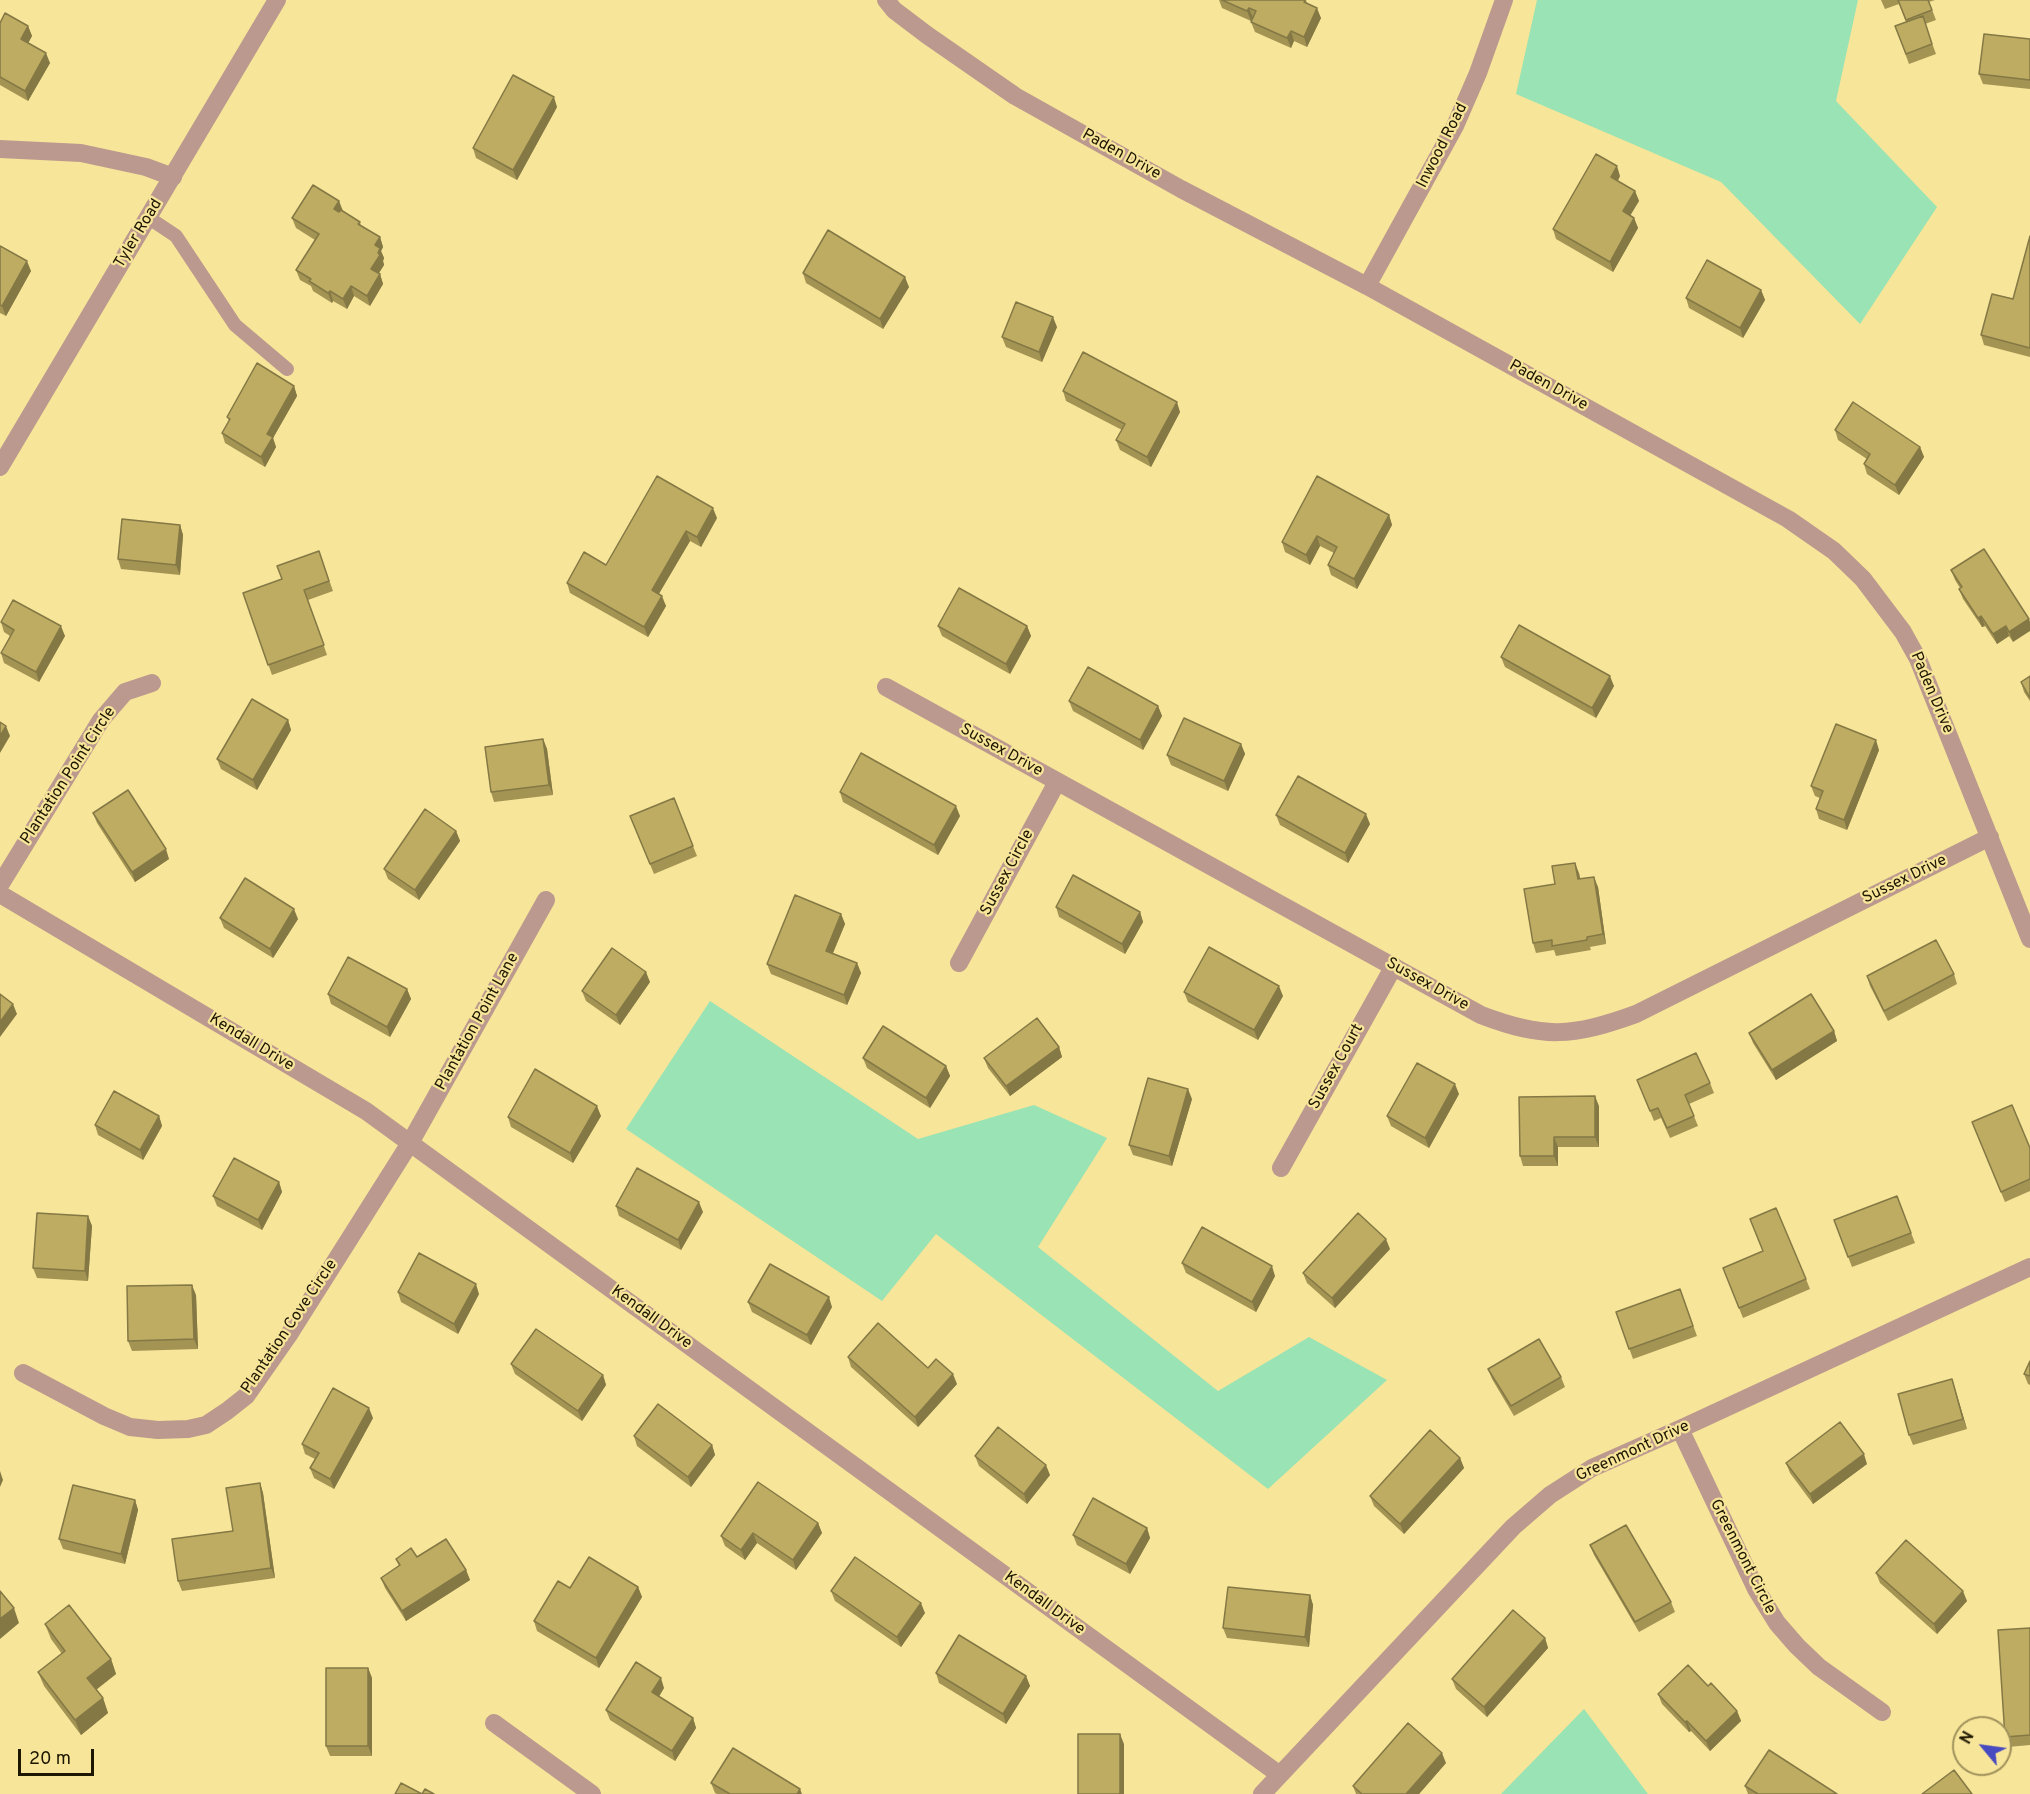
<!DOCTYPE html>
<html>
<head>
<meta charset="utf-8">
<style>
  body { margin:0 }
  #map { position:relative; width:2030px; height:1794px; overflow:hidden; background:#f7e599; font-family:Overpass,sans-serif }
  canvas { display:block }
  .north { position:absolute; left:1952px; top:1716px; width:60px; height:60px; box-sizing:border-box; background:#f7e599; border:2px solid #a0925c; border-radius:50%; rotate:299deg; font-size:16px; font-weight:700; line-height:24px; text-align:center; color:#1d1600 }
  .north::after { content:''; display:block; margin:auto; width:21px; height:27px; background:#484ac0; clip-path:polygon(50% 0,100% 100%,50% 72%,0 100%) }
  .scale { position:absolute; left:18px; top:1749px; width:76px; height:27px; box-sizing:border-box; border:3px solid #1d1600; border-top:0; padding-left:8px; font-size:18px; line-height:21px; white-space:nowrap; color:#1d1600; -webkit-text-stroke:4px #f7e599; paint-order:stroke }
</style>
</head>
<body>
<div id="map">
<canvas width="2030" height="1794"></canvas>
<div class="north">N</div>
<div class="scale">20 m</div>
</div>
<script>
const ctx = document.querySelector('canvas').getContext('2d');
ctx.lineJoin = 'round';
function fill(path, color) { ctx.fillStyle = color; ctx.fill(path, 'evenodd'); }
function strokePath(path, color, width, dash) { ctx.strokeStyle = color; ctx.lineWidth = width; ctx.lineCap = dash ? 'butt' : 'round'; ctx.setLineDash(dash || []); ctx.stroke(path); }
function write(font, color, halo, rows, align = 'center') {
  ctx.font = font + ' Overpass,sans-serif'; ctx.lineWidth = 4.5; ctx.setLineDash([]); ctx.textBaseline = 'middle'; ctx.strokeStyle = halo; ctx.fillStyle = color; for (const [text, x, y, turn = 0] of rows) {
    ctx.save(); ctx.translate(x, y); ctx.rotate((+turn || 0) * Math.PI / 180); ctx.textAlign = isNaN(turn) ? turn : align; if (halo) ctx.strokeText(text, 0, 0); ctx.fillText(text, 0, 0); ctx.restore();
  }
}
fill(new Path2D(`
  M1537 0H1858L1836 101 1937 207 1860 324 1721 182 1516 94Z
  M710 1001 918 1139 1034 1105 1107 1138 1038 1247 1218 1391 1309 1337 1387 1380 1268 1489 936 1234 882 1301 626 1129Z
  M1584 1709 1648 1794H1501Z`), '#99e3b5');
strokePath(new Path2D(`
  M149 218 176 236 235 325 287 369`), '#bb998f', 14);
strokePath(new Path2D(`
  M886 0 894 10 927 35 1015 96 1181 189 1367 286 1788 519 1834 551 1863 579 1903 632 1918 659 2030 939
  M0 149 81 153 146 167 173 177
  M1367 286 1455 126 1478 73 1504 0
  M886 687 1481 1015C1544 1039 1572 1037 1636 1014L1990 837
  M0 885 101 720 125 692 152 683
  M0 894 366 1111 1280 1775
  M959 963 1057 782
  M1281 1168 1394 966
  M23 1373 104 1416 130 1427 158 1430 188 1429 206 1425 227 1411 246 1396 290 1333 410 1143 546 900
  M1680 1429 1756 1589 1777 1623 1797 1646 1819 1667 1882 1712
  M494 1723 592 1794
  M1262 1794 1513 1527 1550 1495 1592 1468 1680 1429 2030 1267`), '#bb998f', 18);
strokePath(new Path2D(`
  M0 467 277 0`), '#bb998f', 18);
fill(new Path2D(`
  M1219 0H1306L1307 3 1321 18 1307 47 1294 41 1291 48 1255 32 1251 22 1253 18 1251 21 1222 8Z
  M1881 0H1935L1929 2 1936 20 1925 24 1936 54 1909 64 1895 26 1906 22 1899 4 1885 9Z
  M0 23 28 26 32 36 28 43 50 63 28 101 0 85Z
  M2030 39V89L1983 84 1979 74Z
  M557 107 517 180 476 158 473 148Z
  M1620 176 1618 181 1635 191 1639 201 1630 215 1634 218 1638 228 1613 272 1556 239 1553 229Z
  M339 201 342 211 360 222 361 226 380 237 383 247 381 251 384 258 383 261 384 265 379 273 380 274 383 284 370 306 354 296 347 309 333 301 332 303 313 291 311 286 300 280 296 270 315 240 296 228 292 218Z
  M2030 236V357L1984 345 1981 335 2013 299Z
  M0 246 31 271 6 316 0 313Z
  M803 273 909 287 883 329 806 283Z
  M1761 290 1765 300 1743 338 1689 308 1686 298Z
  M1057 327 1042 362 1006 347 1002 337Z
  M294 386 297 396 273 438 276 447 265 467 225 443 222 433 229 421 227 417Z
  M1063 391 1180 412 1151 467 1120 450 1116 440 1122 430 1066 401Z
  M1835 430 1920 447 1924 457 1899 495 1867 474 1864 464 1867 459 1838 440Z
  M1389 515 1392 525 1357 589 1331 575 1328 565 1334 553 1320 546 1310 565 1285 552 1282 542Z
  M717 518 701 547 690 541 659 594 666 606 648 637 570 593 567 583 606 565Z
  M180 525 183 535 180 575 121 569 118 559Z
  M1984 549 2013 642 2009 636 1997 644 1985 626 1982 627 1963 599 1959 589 1960 588 1955 580 1951 570Z
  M319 551 333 591 308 600 327 655 272 675 243 593 282 579Z
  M1 622 65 636 39 682 4 663 1 653 10 636 4 632Z
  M938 626H1027L1031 636 1010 674 942 636Z
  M1501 657 1614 686 1596 718 1505 667Z
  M2030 676V701L2024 692 2021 682Z
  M1069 701 1158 706 1162 716 1143 750 1073 711Z
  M288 720 291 730 257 790 221 769 217 759Z
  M543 739 547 749 553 795 494 802 491 792Z
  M1241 744 1245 754 1228 791 1171 765 1167 755Z
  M1879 750 1847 830 1819 819 1816 809 1820 798 1815 796 1811 786Z
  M840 792 960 816 938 855 843 802Z
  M93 813 169 859 135 882 97 823Z
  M1276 815 1370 824 1348 863 1280 825Z
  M630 816 693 846 697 856 654 874Z
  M456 831 460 841 419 900 388 879 384 869Z
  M1579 873 1580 879 1598 887 1606 944 1590 947 1591 950 1556 956 1554 950 1536 953 1533 943 1555 884Z
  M1056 907 1140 912 1143 922 1125 954 1059 917Z
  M841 914 845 924 833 953 857 963 861 973 847 1005 771 974 767 964Z
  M220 918 298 919 273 958 224 928Z
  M1954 974 1957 984 1888 1021 1870 986 1867 976Z
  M650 982 620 1025 586 1001 582 991Z
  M407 989 411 999 390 1037 331 1004 328 994Z
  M1184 992 1283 996 1258 1040 1188 1002Z
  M1834 1031 1837 1041 1776 1080 1753 1043 1749 1033Z
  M1059 1047 1062 1057 1010 1096 988 1068 984 1058Z
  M863 1058 946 1066 950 1076 930 1108 867 1068Z
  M1637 1080 1710 1083 1714 1093 1689 1104 1698 1126 1670 1138 1661 1118 1654 1121Z
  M1459 1094 1429 1148 1391 1126 1387 1116Z
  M1192 1099 1172 1166 1133 1155 1129 1145Z
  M1599 1106V1147H1558V1166H1523L1520 1156Z
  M159 1116 162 1126 143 1160 98 1135 95 1125Z
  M601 1116 573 1163 511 1127 508 1117Z
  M1972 1122 2030 1148V1191L2005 1202Z
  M279 1182 282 1192 262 1230 217 1206 213 1196Z
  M1897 1196 1915 1243 1852 1267 1834 1220Z
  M616 1206 703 1212 681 1250 619 1216Z
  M88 1216 92 1226 88 1281 37 1278 33 1268Z
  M1750 1219 1806 1279 1810 1289 1743 1318 1723 1268 1763 1251Z
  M1390 1249 1335 1308 1307 1283 1303 1273Z
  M1182 1263 1275 1276 1256 1312 1186 1273Z
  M1680 1289 1697 1336 1633 1359 1616 1312Z
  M398 1292 479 1294 458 1334 401 1302Z
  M196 1295 198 1349 132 1351 128 1341Z
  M748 1302 832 1307 811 1345 752 1312Z
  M848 1357 957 1384 918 1427 851 1367Z
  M2030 1361V1385L2028 1384 2024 1374Z
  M511 1364 603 1375 606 1385 582 1421 515 1374Z
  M1488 1369 1561 1377 1565 1387 1514 1416 1492 1379Z
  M1952 1379 1967 1429 1913 1445 1909 1435Z
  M373 1418 334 1489 314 1478 310 1468 315 1459 305 1454 302 1444Z
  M634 1436 712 1445 715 1455 691 1487 637 1446Z
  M975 1456 1050 1475 1027 1504 979 1466Z
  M1460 1458 1464 1468 1404 1534 1374 1506 1370 1496Z
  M1786 1463 1867 1464 1813 1504 1790 1473Z
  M260 1483 263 1493 275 1578 182 1591 178 1581 233 1531Z
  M135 1500 138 1510 125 1564 63 1549 59 1539Z
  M818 1523 822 1533 796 1570 757 1543 745 1560 725 1546 721 1536Z
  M1147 1528 1150 1538 1130 1574 1077 1545 1073 1535Z
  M1590 1545 1671 1602 1675 1612 1639 1632 1594 1555Z
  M417 1557 466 1570 470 1580 406 1621 385 1588 381 1578 399 1566 396 1559Z
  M1876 1573 1967 1601 1937 1634 1880 1583Z
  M638 1587 642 1597 599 1668 537 1631 534 1621 570 1588Z
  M831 1591 925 1613 901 1647 835 1601Z
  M1310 1595 1313 1605 1309 1647 1227 1638 1223 1628Z
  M45 1624 111 1659 116 1674 96 1690 103 1698 108 1713 81 1735 44 1686 38 1672 62 1654 51 1639Z
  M2030 1628V1745L2008 1747 2005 1737Z
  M1545 1638 1548 1648 1487 1717 1456 1689 1452 1679Z
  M368 1668 372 1678V1756H330L326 1746Z
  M936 1673 1026 1676 1030 1686 1006 1724 939 1683Z
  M664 1688 659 1697 693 1718 696 1728 675 1761 610 1720 606 1710Z
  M1658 1694 1737 1711 1741 1721 1710 1751 1691 1731 1689 1732 1662 1704Z
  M1446 1763 1419 1794H1356L1353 1786Z
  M711 1783 802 1794H717L715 1793Z
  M1745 1786 1837 1794H1748Z`), '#a39454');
fill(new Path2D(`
  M1249 8 1253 18 1251 21 1247 11Z
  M1317 8 1321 18 1307 47 1304 37Z
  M28 26 32 36 25 49 21 39Z
  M1291 31 1294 41 1291 48 1287 38Z
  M46 53 50 63 28 101 25 91Z
  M554 97 557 107 517 180 513 170Z
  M1617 166 1620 176 1614 187 1611 177Z
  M1635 191 1639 201 1627 221 1623 211Z
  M339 201 343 211 338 219 334 209Z
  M1634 218 1638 228 1613 272 1610 262Z
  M380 237 383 247 381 251 384 258 383 261 384 265 375 279 371 269 375 245Z
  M27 261 31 271 6 316 2 306Z
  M380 274 383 284 370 306 367 296Z
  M905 277 909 287 883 329 880 319Z
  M351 286 354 296 347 309 343 299Z
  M1761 290 1765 300 1743 338 1740 328Z
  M330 291 333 301 332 303 328 293Z
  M1053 317 1057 327 1042 362 1039 352Z
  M294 386 297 396 273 438 276 447 265 467 261 457 267 434Z
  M1177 402 1180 412 1151 467 1147 457Z
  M1920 447 1924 457 1899 495 1895 485Z
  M713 508 717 518 701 547 697 537Z
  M1389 515 1392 525 1357 589 1354 579Z
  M180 525 183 535 180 575 176 565Z
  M686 531 690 541 655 600 652 590Z
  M1317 536 1320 546 1310 565 1306 555Z
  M662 596 666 606 648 637 644 627Z
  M1981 616 1985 626 1982 627 1978 618Z
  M2029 619 2030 622V631L2013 642 2009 632Z
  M61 626 65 636 39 682 36 672Z
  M1027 626 1031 636 1010 674 1006 664Z
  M2006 626 2009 636 1997 644 1993 634Z
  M1610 676 1614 686 1596 718 1592 708Z
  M1158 706 1162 716 1143 750 1140 740Z
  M288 720 291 730 257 790 253 780Z
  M6 726 10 736 0 753V736Z
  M543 739 547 749 553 795 549 785Z
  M1876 740 1879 750 1847 830 1844 820Z
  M1241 744 1245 754 1228 791 1224 781Z
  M956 806 960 816 938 855 934 845Z
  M1366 814 1370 824 1348 863 1345 853Z
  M456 831 460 841 419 900 415 890Z
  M166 849 169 859 135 882 132 872Z
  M1575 863 1579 873 1582 889 1578 879Z
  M1594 877 1598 887 1606 944 1603 934Z
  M294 909 298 919 273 958 270 949Z
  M1140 912 1143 922 1125 954 1122 944Z
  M841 914 845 924 830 960 826 951Z
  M857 963 861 973 847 1005 844 995Z
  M646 972 650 982 620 1025 616 1015Z
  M1279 986 1283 996 1258 1040 1254 1030Z
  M407 989 411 999 390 1037 387 1027Z
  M13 1004 17 1014 0 1037V1022Z
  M1834 1031 1837 1041 1776 1080 1772 1070Z
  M1059 1047 1062 1057 1010 1096 1006 1086Z
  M946 1066 950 1076 930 1108 926 1098Z
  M1455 1084 1459 1094 1429 1148 1425 1138Z
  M1188 1089 1192 1099 1172 1166 1169 1156Z
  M1595 1096 1599 1106V1147L1595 1137Z
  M597 1106 601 1116 573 1163 570 1153Z
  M159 1116 162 1126 143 1160 140 1150Z
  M1554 1137 1558 1147V1166L1554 1156Z
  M279 1182 282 1192 262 1230 258 1220Z
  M699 1202 703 1212 681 1250 678 1240Z
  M88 1216 92 1226 88 1281 85 1271Z
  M1386 1239 1390 1249 1335 1308 1332 1298Z
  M1272 1266 1275 1276 1256 1312 1252 1302Z
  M476 1284 479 1294 458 1334 454 1324Z
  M192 1285 196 1295 198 1349 194 1339Z
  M829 1297 832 1307 811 1345 807 1335Z
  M953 1374 957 1384 918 1427 915 1417Z
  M603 1375 606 1385 582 1421 578 1411Z
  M1952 1379 1967 1429 1963 1419Z
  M369 1408 373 1418 334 1489 330 1479Z
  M712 1445 715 1455 691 1487 688 1477Z
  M1864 1454 1867 1464 1813 1504 1810 1494Z
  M1460 1458 1464 1468 1404 1534 1400 1524Z
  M1046 1465 1050 1475 1027 1504 1024 1494Z
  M0 1471 3 1480 0 1487Z
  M260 1483 263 1493 275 1578 271 1568Z
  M135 1500 138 1510 125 1564 121 1554Z
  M818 1523 822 1533 796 1570 793 1560Z
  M1147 1528 1150 1538 1130 1574 1126 1564Z
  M753 1533 757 1543 745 1560 741 1550Z
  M466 1570 470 1580 406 1621 402 1611Z
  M638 1587 642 1597 599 1668 596 1658Z
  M1963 1591 1967 1601 1937 1634 1934 1624Z
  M1310 1595 1313 1605 1309 1647 1305 1637Z
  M921 1603 925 1613 901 1647 897 1637Z
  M14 1608 19 1623 0 1639V1619Z
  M1545 1638 1548 1648 1487 1717 1484 1707Z
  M111 1659 116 1674 93 1692 87 1678Z
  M368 1668 372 1678V1756L368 1746Z
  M1026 1676 1030 1686 1006 1724 1003 1714Z
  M661 1678 664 1688 655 1702 652 1692Z
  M103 1698 108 1713 81 1735 75 1720Z
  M1737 1711 1741 1721 1710 1751 1706 1741Z
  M693 1718 696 1728 675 1761 672 1751Z
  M1687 1721 1691 1731 1689 1732 1685 1722Z
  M1120 1734 1124 1744V1794H1120Z
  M1442 1753 1446 1763 1419 1794H1406Z
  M800 1789 802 1794H797Z`), '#847845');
const building = new Path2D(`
  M1222 0H1305L1304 2 1317 8 1304 37 1291 31 1287 38 1251 22 1256 11 1249 8 1247 11Z
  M1898 0H1928L1932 10 1906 20Z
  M5 13 28 26 21 39 46 53 25 91 0 77V23Z
  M1923 16 1932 44 1906 54 1895 26Z
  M1984 34 2030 39V80L1979 74Z
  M513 75 554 97 513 170 473 148Z
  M1596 154 1617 166 1611 177 1635 191 1623 211 1634 218 1610 262 1553 229Z
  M313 185 339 201 334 209 339 212 341 210 360 222 358 224 380 237 375 245 380 248 378 253 380 255 371 269 380 274 367 296 351 286 343 299 330 291 328 293 309 281 311 279 296 270 319 234 292 218Z
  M828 230 905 277 880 319 803 273Z
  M2030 236V348L1981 335 1992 294 2013 299Z
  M0 246 27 261 2 306 0 305Z
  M1707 260 1761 290 1740 328 1686 298Z
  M1016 302 1053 317 1039 352 1002 337Z
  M1083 352 1177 402 1147 457 1116 440 1125 424 1063 391Z
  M257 363 294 386 267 434 273 437 261 457 222 433 230 419 227 417Z
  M1853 402 1920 447 1895 485 1864 464 1870 454 1835 430Z
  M657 476 713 508 697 537 686 531 652 590 662 596 644 627 567 583 584 552 606 565Z
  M1317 476 1389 515 1354 579 1328 565 1337 547 1317 536 1306 555 1282 542Z
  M122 519 180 525 176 565 118 559Z
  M1984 549 2029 619 2009 632 2006 626 1993 634 1981 616 1978 618 1959 589 1962 587 1951 570Z
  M319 551 329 581 304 590 324 645 268 665 243 593 282 579 277 566Z
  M959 588 1027 626 1006 664 938 626Z
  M13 600 61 626 36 672 1 653 14 630 1 622Z
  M1519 625 1610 676 1592 708 1501 657Z
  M1088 667 1158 706 1140 740 1069 701Z
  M2030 676V698L2021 682Z
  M252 699 288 720 253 780 217 759Z
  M1184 718 1241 744 1224 781 1167 755Z
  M0 722 6 726 0 736Z
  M1836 724 1876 740 1844 820 1816 809 1823 791 1811 786Z
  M543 739 549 785 491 792 485 747Z
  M861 753 956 806 934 845 840 792Z
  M1298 776 1366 814 1345 853 1276 815Z
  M128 790 166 849 132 872 93 813Z
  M674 798 693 846 650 864 630 816Z
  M425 809 456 831 415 890 384 869Z
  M1575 863 1578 879 1594 877 1603 934 1587 937V940L1552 946V940L1533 943 1524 889 1555 884 1552 866Z
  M1073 875 1140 912 1122 944 1056 907Z
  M245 878 294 909 270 949 220 918Z
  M795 895 841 914 826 951 857 963 844 995 767 964Z
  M1936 940 1954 974 1884 1011 1867 976Z
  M1209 947 1279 986 1254 1030 1184 992Z
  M612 948 646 972 616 1015 582 991Z
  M348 957 407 989 387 1027 328 994Z
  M0 994 13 1004 0 1022Z
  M1811 994 1834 1031 1772 1070 1749 1033Z
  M1037 1018 1059 1047 1006 1086 984 1058Z
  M883 1026 946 1066 926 1098 863 1058Z
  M1696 1053 1710 1083 1685 1095 1694 1116 1667 1128 1658 1108 1650 1111 1637 1080Z
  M1417 1063 1455 1084 1425 1138 1387 1116Z
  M535 1069 597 1106 570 1153 508 1117Z
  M1148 1078 1188 1089 1169 1156 1129 1145Z
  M114 1091 159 1116 140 1150 95 1125Z
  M1595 1096V1137H1554V1156H1520L1519 1097Z
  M2012 1105 2030 1148V1179L2001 1192 1972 1122Z
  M234 1158 279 1182 258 1220 213 1196Z
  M637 1168 699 1202 678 1240 616 1206Z
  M1897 1196 1911 1233 1848 1257 1834 1220Z
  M1776 1208 1806 1279 1739 1308 1723 1268 1763 1251 1750 1219Z
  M37 1213 88 1216 85 1271 33 1268Z
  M1358 1213 1386 1239 1332 1298 1303 1273Z
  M1202 1227 1272 1266 1252 1302 1182 1263Z
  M419 1253 476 1284 454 1324 398 1292Z
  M770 1264 829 1297 807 1335 748 1302Z
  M192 1285 194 1339 128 1341 127 1286Z
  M1680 1289 1693 1326 1629 1349 1616 1312Z
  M878 1323 928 1368 936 1359 953 1374 915 1417 848 1357Z
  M536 1329 603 1375 578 1411 511 1364Z
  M1539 1339 1561 1377 1511 1406 1488 1369Z
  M2030 1361V1376L2024 1374Z
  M1952 1379 1963 1419 1909 1435 1898 1394Z
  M333 1388 369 1408 330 1479 310 1468 319 1453 302 1444Z
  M658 1404 712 1445 688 1477 634 1436Z
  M1840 1422 1864 1454 1810 1494 1786 1463Z
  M998 1427 1046 1465 1024 1494 975 1456Z
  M1430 1430 1460 1458 1400 1524 1370 1496Z
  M758 1482 818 1523 793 1560 753 1533 741 1550 721 1536Z
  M260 1483 271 1568 178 1581 172 1539 233 1531 226 1488Z
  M73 1485 135 1500 121 1554 59 1539Z
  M1093 1498 1147 1528 1126 1564 1073 1535Z
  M1626 1525 1671 1602 1635 1622 1590 1545Z
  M446 1539 466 1570 402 1611 381 1578 400 1565 396 1559 411 1548 417 1557Z
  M1906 1540 1963 1591 1934 1624 1876 1573Z
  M589 1557 638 1587 596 1658 534 1621 558 1581 570 1588Z
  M855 1557 921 1603 897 1637 831 1591Z
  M1228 1587 1310 1595 1305 1637 1223 1628Z
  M0 1591 14 1608 0 1619Z
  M69 1605 111 1659 87 1678 103 1698 75 1720 38 1672 65 1651 45 1624Z
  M1513 1610 1545 1638 1484 1707 1452 1679Z
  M2030 1628V1735L2005 1737 1998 1630Z
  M959 1635 1026 1676 1003 1714 936 1673Z
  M636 1662 661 1678 652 1692 693 1718 672 1751 606 1710Z
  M1688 1665 1708 1686 1711 1683 1737 1711 1706 1741 1687 1721 1685 1722 1658 1694Z
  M326 1668H368V1746H326Z
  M1408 1723 1442 1753 1406 1794H1362L1353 1786Z
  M1078 1734H1120V1794H1078Z
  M733 1748 800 1789 797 1794H730L711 1783Z
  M1769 1750 1837 1794H1758L1745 1786Z
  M1954 1770 1972 1794H1922Z
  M401 1783 422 1794 425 1789 434 1794H395Z`);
fill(building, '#bdac62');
strokePath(building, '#847845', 1.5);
write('16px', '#1d1600', '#f7e599', [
  ["Inwood Road",1443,146,-63],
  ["Paden Drive",1121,155,29],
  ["Tyler Road",139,234,-59],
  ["Paden Drive",1548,386,29],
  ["Paden Drive",1931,693,67],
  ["Sussex Drive",1001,751,29],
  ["Plantation Point Circle",69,776,-57],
  ["Sussex Circle",1008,873,-62],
  ["Sussex Drive",1905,880,-26],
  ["Sussex Drive",1427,985,29],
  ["Plantation Point Lane",478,1022,-61],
  ["Kendall Drive",251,1043,31],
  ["Sussex Court",1337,1067,-61],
  ["Kendall Drive",651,1318,36],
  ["Plantation Cove Circle",290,1327,-56],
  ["Greenmont Drive",1633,1452,-25],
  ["Greenmont Circle",1742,1557,63],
  ["Kendall Drive",1044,1604,36]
]);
</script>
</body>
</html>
